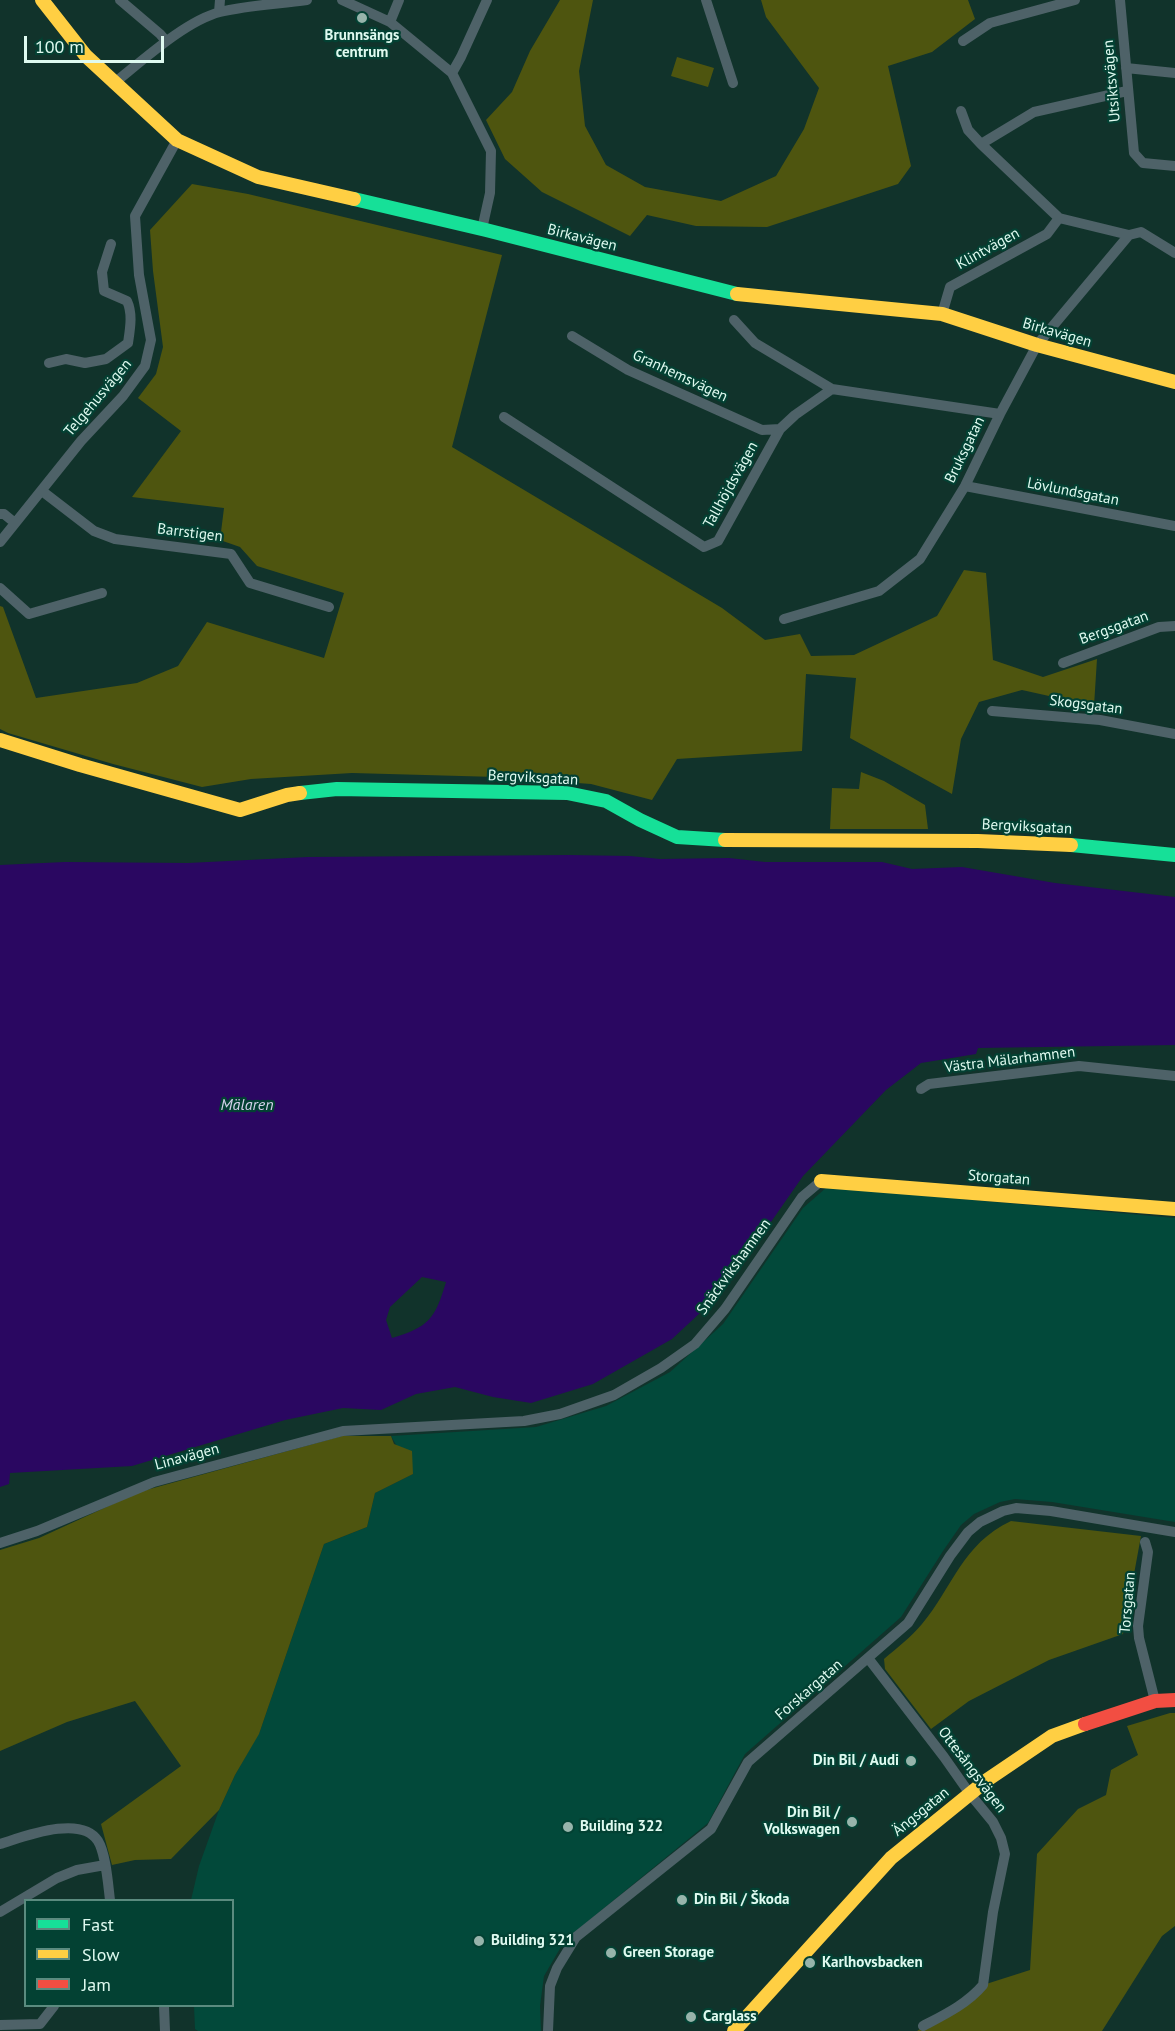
<!DOCTYPE html>
<html>
<head>
<meta charset="utf-8">
<style>
  body { margin:0 }
  #map { position:relative; width:1175px; height:2031px; overflow:hidden; background:#11332b; font-family:"PT Sans",sans-serif }
  canvas { display:block }
  .legend { position:absolute; left:24px; top:1899px; width:210px; height:108px; box-sizing:border-box; background:#034133; border:2px solid #5b8b7f; margin:0; padding:8px 10px; list-style:none; font-size:18px; color:#dffaf0 }
  .legend li { display:flex; align-items:center; gap:12px; height:30px }
  .legend b { width:30px; border:2px solid #5b8b7f }
  .scale { position:absolute; left:24px; top:36px; width:140px; height:27px; box-sizing:border-box; border:3px solid #dffaf0; border-top:0; padding-left:8px; font-size:18px; line-height:21px; white-space:nowrap; color:#dffaf0; -webkit-text-stroke:4px #034133; paint-order:stroke }
</style>
</head>
<body>
<div id="map">
<canvas width="1175" height="2031"></canvas>
<ul class="legend">
<li><b style="height:8px;background:#16e098"></b>Fast</li>
<li><b style="height:8px;background:#ffcf43"></b>Slow</li>
<li><b style="height:8px;background:#f24e42"></b>Jam</li>
</ul>
<div class="scale">100 m</div>
</div>
<script>
const ctx = document.querySelector('canvas').getContext('2d');
ctx.lineJoin = 'round';
function fill(path, color) { ctx.fillStyle = color; ctx.fill(path, 'evenodd'); }
function strokePath(path, color, width, dash) { ctx.strokeStyle = color; ctx.lineWidth = width; ctx.lineCap = dash ? 'butt' : 'round'; ctx.setLineDash(dash || []); ctx.stroke(path); }
function write(font, color, halo, rows, align = 'center') {
  ctx.font = font + ' "PT Sans",sans-serif'; ctx.lineWidth = 4.5; ctx.setLineDash([]); ctx.textBaseline = 'middle'; ctx.strokeStyle = halo; ctx.fillStyle = color; for (const [text, x, y, turn = 0] of rows) {
    ctx.save(); ctx.translate(x, y); ctx.rotate((+turn || 0) * Math.PI / 180); ctx.textAlign = isNaN(turn) ? turn : align; if (halo) ctx.strokeText(text, 0, 0); ctx.fillText(text, 0, 0); ctx.restore();
  }
}
fill(new Path2D(`
  M827 1187 1175 1218V1522L1052 1502 1015 1499 1000 1502 974 1514 961 1525 943 1551 901 1617 745 1754 708 1823 565 1940 544 1976 540 2006 541 2031H198L195 2029 194 2006H232V1900H191L199 1866 219 1810 235 1775 260 1731 324 1544 367 1527 375 1493 413 1474 391 1436 536 1427 606 1406 670 1372 723 1324 803 1208Z`), '#02493a');
fill(new Path2D(`
  M560 0H593L579 71 585 126 606 165 645 187 721 201 776 176 804 129 819 88 766 17 761 0H968L975 19 932 52 888 66 911 166 898 184 767 227 696 226 647 215 630 236 542 192 505 159 486 120 512 92 530 51Z
  M677 57 714 68 708 87 671 76Z
  M192 184 248 194 502 255 452 447 722 608 765 640 800 634 811 656 854 655 937 616 964 570 986 573 993 660 1043 677 1097 659 1094 706 1022 690 979 702 961 739 952 794 850 738 856 678 806 674 802 751 677 759 652 800 591 784 497 777 352 773 251 779 202 787 113 764 8 733 0 729V606L3 607 36 698 137 683 178 666 207 622 324 658 344 593 257 566 240 547 220 540 224 508 132 497 181 431 138 398 156 374 163 347 153 271 150 230Z
  M861 772 884 781 925 805 928 829H830L832 788 859 789Z
  M342 1436H391L394 1444 412 1451 413 1474 375 1493 367 1527 324 1544 259 1734 235 1775 219 1810 171 1859 135 1860 112 1865 101 1824 181 1766 135 1701 67 1722 0 1751V1550L39 1538 139 1492Z
  M1011 1521 1141 1536 1123 1634 1049 1660 969 1701 931 1729 885 1669 884 1659C897 1648 911 1637 922 1624 953 1587 962 1544 1011 1521Z
  M1170 1713H1175V1926L1162 1936 1102 2031H917L983 1985 1030 1970 1037 1854 1078 1809 1106 1795 1111 1770 1138 1755 1127 1726Z`), '#4e550f');
fill(new Path2D(`
  M569 855 630 856 660 859 729 858 765 862H882L912 869 962 867 1055 883 1175 897V1045L978 1048 976 1054 921 1063 886 1090 803 1176 727 1285 701 1312 672 1339 593 1384 531 1403 493 1397 455 1387 416 1394 381 1410 343 1408 285 1420 132 1466 10 1473 9 1484 0 1487V865L65 862 188 863 308 857ZM422 1277 446 1282C435 1319 429 1327 392 1338L386 1320 390 1307Z`), '#2a0761');
strokePath(new Path2D(`
  M120 0 160 34 166 41
  M342 0 390 22 452 73 491 151 490 193 482 229
  M706 0 733 83
  M1120 0 1134 153 1143 163 1175 166
  M219 12 220 0
  M390 22 399 0
  M963 41 990 23 1075 0
  M1126 68 1175 73
  M452 73 461 57 487 0
  M113 84C141 62 185 21 220 12 248 5 279 4 307 0
  M961 111 968 130 981 144 1034 112 1127 91
  M981 144 1059 218 1129 235 1141 232 1175 253
  M942 314 950 287 1047 234 1059 218
  M734 320 755 343 832 389
  M572 336 628 370 762 430 780 429
  M49 363 66 359 85 363 106 359 128 343C130 329 133 314 127 301L104 291 102 272 111 244
  M504 417 704 547 718 541 780 429 795 415 832 389 1000 414
  M965 486 1175 526
  M42 491 94 531 115 539 231 554 250 583 329 607
  M0 514H4L15 523
  M0 542 81 441 123 396 145 366 151 340 139 275 135 216 177 140
  M0 588 29 614 102 593
  M784 619 879 591 920 559 965 486 1000 414 1037 345 1129 235
  M1063 663 1159 627 1175 626
  M992 711 1100 720 1175 734
  M921 1089 929 1084 1079 1066 1175 1076
  M1145 1542 1148 1552 1138 1626 1139 1638 1155 1701
  M0 1543 37 1531 154 1482 343 1431 524 1421 560 1414 614 1395 661 1368 695 1344 725 1309 802 1197 821 1181
  M868 1658 944 1757 970 1794 993 1822 1001 1838 1005 1854 993 1912 983 1985C967 2004 944 2015 923 2026
  M0 1844C23 1837 81 1814 98 1841 106 1854 108 1884 110 1900
  M0 1912 57 1878 77 1870 105 1865
  M164 2006 165 2031
  M0 2025 40 2024 54 2006
  M548 2031 550 1986 557 1968 576 1937 711 1829 748 1762 908 1623 950 1556 968 1532 980 1522 1003 1511 1016 1508 1051 1511 1175 1532`), '#4e6268', 10);
strokePath(new Path2D(`
  M354 199 486 230 737 294
  M300 793 337 789 567 793 606 801 640 820 677 837 725 840
  M1071 845 1175 855`), '#16e098', 14);
strokePath(new Path2D(`
  M42 0 86 56 177 140 258 177 354 199
  M737 294 942 314 1037 345 1175 382
  M0 740 80 765 240 810 287 795 300 793
  M725 840 978 841 1071 845
  M821 1181 1175 1209
  M734 2031 891 1858 987 1780 1052 1736 1085 1724`), '#ffcf43', 14);
strokePath(new Path2D(`
  M1085 1724 1155 1701 1175 1700`), '#f24e42', 14);
for (const [x, y, r, color] of [
  [362,18,6,"#97b4ab"],
  [911,1761,6,"#97b4ab"],
  [852,1822,6,"#97b4ab"],
  [568,1827,6,"#97b4ab"],
  [682,1900,6,"#97b4ab"],
  [479,1941,6,"#97b4ab"],
  [611,1953,6,"#97b4ab"],
  [810,1963,6,"#97b4ab"],
  [691,2017,6,"#97b4ab"]
]) { const dot = new Path2D(); dot.arc(x, y, r, 0, 2 * Math.PI); ctx.fillStyle = color; ctx.fill(dot); strokePath(dot, '#034133', 2); }
write('bold 15px', '#dffaf0', '#034133', [
  ["Brunnsängs",362,36,"center"],
  ["centrum",362,53,"center"],
  ["Din Bil / Audi",899,1761,"right"],
  ["Din Bil /",840,1813,"right"],
  ["Volkswagen",840,1830,"right"],
  ["Building 322",580,1827],
  ["Din Bil / Škoda",694,1900],
  ["Building 321",491,1941],
  ["Green Storage",623,1953],
  ["Karlhovsbacken",822,1963],
  ["Carglass",703,2017]
], 'left');
write('15px', '#dffaf0', '#034133', [
  ["Utsiktsvägen",1112,81,-95],
  ["Birkavägen",582,238,14],
  ["Klintvägen",988,249,-29],
  ["Birkavägen",1057,333,16],
  ["Granhemsvägen",680,376,25],
  ["Telgehusvägen",98,398,-50],
  ["Bruksgatan",965,450,-64],
  ["Tallhöjdsvägen",731,485,-61],
  ["Lövlundsgatan",1073,492,11],
  ["Barrstigen",190,533,7],
  ["Bergsgatan",1114,628,-20],
  ["Skogsgatan",1086,705,7],
  ["Bergviksgatan",533,778,3],
  ["Bergviksgatan",1027,827,3],
  ["Västra Mälarhamnen",1010,1060,-7],
  ["Storgatan",999,1178,4],
  ["Snäckvikshamnen",734,1267,-54],
  ["Linavägen",187,1457,-15],
  ["Torsgatan",1128,1603,-85],
  ["Forskargatan",809,1690,-41],
  ["Ottesångsvägen",972,1770,53],
  ["Ängsgatan",921,1812,-39]
]);
write('italic 16px', '#d4d1eb', '#034133', [
  ["Mälaren",247,1105]
]);
</script>
</body>
</html>
